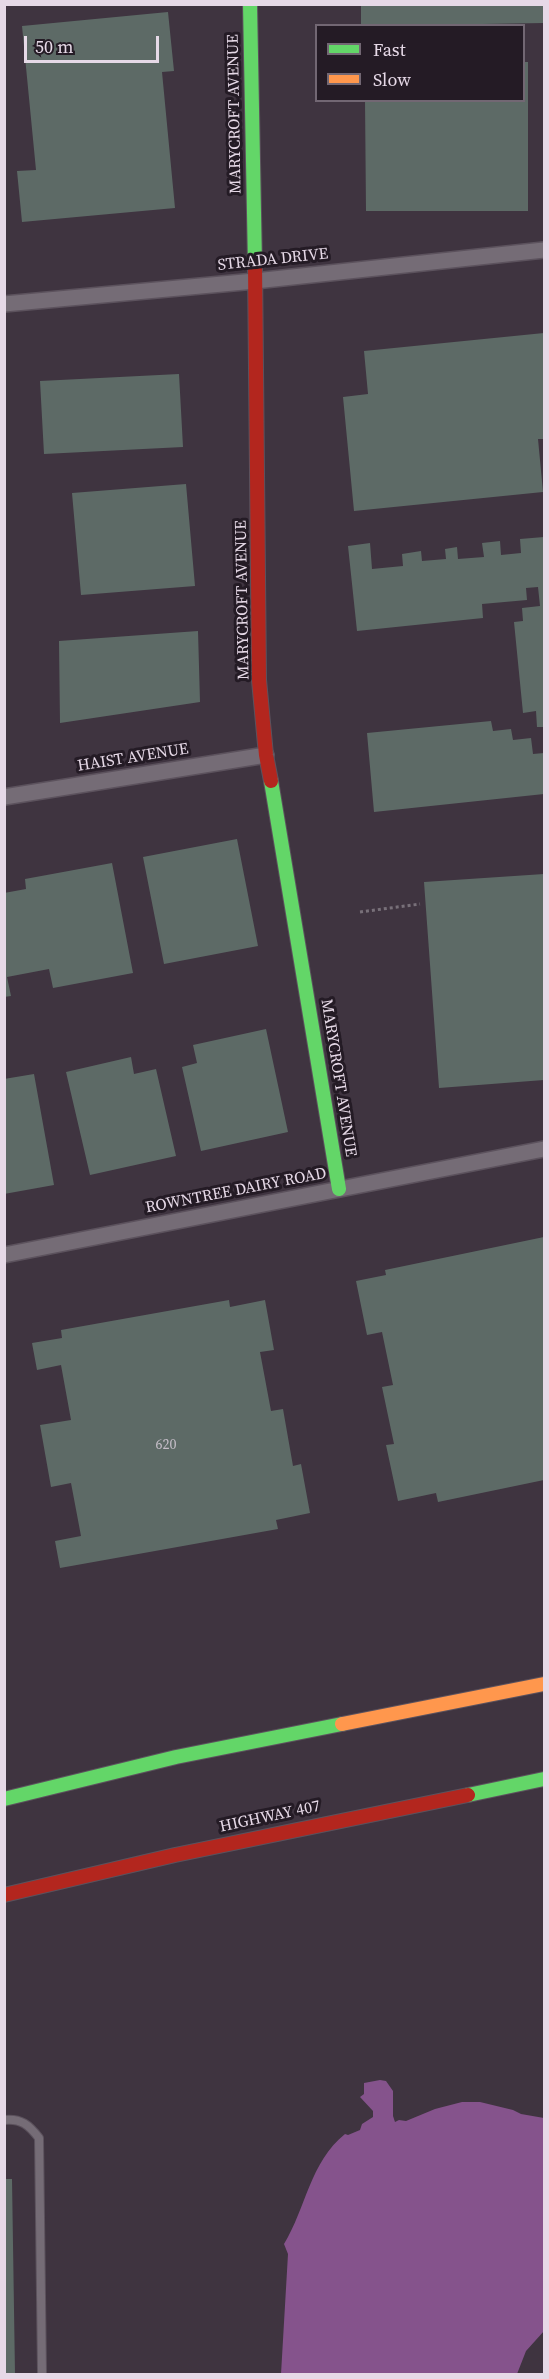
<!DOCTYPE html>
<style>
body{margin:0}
#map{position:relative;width:549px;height:2379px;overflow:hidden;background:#3f3440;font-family:"Source Serif 4",serif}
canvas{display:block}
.frame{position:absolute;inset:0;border:6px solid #e6d9e7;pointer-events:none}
.legend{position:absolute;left:315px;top:24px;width:210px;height:78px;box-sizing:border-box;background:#241b25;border:2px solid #726773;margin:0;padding:8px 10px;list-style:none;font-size:18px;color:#e6d9e7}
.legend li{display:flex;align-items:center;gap:12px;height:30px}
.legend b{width:30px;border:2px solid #726773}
.scale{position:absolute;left:24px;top:36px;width:135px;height:27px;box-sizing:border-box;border:3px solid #e6d9e7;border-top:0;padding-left:8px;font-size:18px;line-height:21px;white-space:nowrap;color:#e6d9e7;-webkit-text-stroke:4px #241b25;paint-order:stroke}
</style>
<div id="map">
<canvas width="549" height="2379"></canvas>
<div class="frame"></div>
<ul class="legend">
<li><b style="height:8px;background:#63d668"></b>Fast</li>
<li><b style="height:8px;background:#ff974d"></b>Slow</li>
</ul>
<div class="scale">50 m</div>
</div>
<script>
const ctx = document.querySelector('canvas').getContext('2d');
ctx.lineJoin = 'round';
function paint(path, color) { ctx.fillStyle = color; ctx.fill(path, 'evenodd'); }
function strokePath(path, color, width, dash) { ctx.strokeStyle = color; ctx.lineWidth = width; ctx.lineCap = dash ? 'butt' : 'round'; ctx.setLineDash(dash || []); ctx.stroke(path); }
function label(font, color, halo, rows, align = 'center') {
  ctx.font = font + ' "Source Serif 4",serif'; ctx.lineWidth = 6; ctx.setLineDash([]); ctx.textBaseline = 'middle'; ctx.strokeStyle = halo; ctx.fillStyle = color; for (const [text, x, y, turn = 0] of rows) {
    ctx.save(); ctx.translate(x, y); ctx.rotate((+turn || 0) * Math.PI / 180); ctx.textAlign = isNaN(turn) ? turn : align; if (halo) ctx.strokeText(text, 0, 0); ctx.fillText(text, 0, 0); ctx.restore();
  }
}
paint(new Path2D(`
 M380 2080 386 2081 393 2091V2116L395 2122 399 2120 406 2121 435 2109 462 2102H480L513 2110 521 2114 544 2118V2331L526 2351 517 2374H281L288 2254 284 2244C306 2208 310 2162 345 2134L348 2135 360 2130 362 2124 373 2117V2111L360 2097 364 2094V2083Z`), '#85538c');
paint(new Path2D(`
 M361 4H544V23L361 26Z
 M168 12 174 71 162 72 175 208 22 222 17 171 36 170 22 26Z
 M524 62H528V211H366L365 100H524Z
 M544 333V439H538L543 492 354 511 343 397 368 394 364 351Z
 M179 374 183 447 44 454 40 381Z
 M186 484 195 586 81 595 72 493Z
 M544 537V727H537L536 711 523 713 514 622 523 621 522 608 540 606 538 587 526 588 527 600 482 604 483 618 357 631 348 546 370 543 372 569 403 566 402 554 421 551 422 561 446 559 445 549 457 547 458 559 484 557 482 543 500 541 501 555 521 553 520 539Z
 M198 631 200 702 60 723 59 641Z
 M491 721 493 731 511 729 513 740 531 738 533 754 544 753V794L374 812 367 733Z
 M237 839 258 946 164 964 143 857Z
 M112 863 133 973 53 988 49 969 7 977 11 996 4 997V893L26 889 25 879Z
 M544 874V1080L439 1088 424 882Z
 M266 1029 288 1132 201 1151 182 1067 197 1063 193 1045Z
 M131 1057 134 1074 156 1069 176 1156 90 1175 66 1072Z
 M34 1074 54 1185 4 1194V1079Z
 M544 1237V1480L438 1502 436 1493 398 1501 386 1445 394 1444 382 1387 393 1385 382 1332 367 1335 356 1281 386 1275 385 1270Z
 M229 1300 230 1307 265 1300 274 1350 260 1352 271 1411 283 1409 293 1466 301 1464 310 1513 276 1520 278 1529 60 1568 55 1541 81 1536 71 1483 51 1487 40 1425 71 1420 61 1365 37 1370 32 1343 62 1338 61 1330Z
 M4 2179H12L15 2374H4Z`), '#5d6a66');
const lane = new Path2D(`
 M4 2120C21 2118 29 2125 39 2138L42 2374`);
const street = new Path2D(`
 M4 304 255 281 544 250
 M4 797 266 755
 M4 1255 544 1149`);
const fast = new Path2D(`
 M250 4 255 265
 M271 781 339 1189
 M468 1795 544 1779
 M4 1799 176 1757 342 1724`);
const slow = new Path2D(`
 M342 1724 544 1684`);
const jam = new Path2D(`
 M255 265 259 680 266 755 271 781
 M4 1895 175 1855 468 1795`);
strokePath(lane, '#5c525d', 10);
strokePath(street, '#5c525d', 18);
strokePath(fast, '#5c525d', 16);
strokePath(slow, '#5c525d', 16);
strokePath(jam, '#5c525d', 16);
strokePath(new Path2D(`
 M360 912 420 904`), '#787079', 3, [3, 3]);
strokePath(lane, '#756c76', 8);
strokePath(street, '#756c76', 15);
strokePath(fast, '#63d668', 14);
strokePath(slow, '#ff974d', 14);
strokePath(jam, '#b3261e', 14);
label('14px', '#c4bdc7', null, [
 ["620",166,1445]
]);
label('16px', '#e6d9e7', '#241b25', [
 ["MARYCROFT AVENUE",235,114,-91],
 ["STRADA DRIVE",273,260,-6],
 ["MARYCROFT AVENUE",243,600,-91],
 ["HAIST AVENUE",133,758,-9],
 ["MARYCROFT AVENUE",338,1078,81],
 ["ROWNTREE DAIRY ROAD",236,1191,-11],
 ["HIGHWAY 407",270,1817,-12]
]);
</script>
